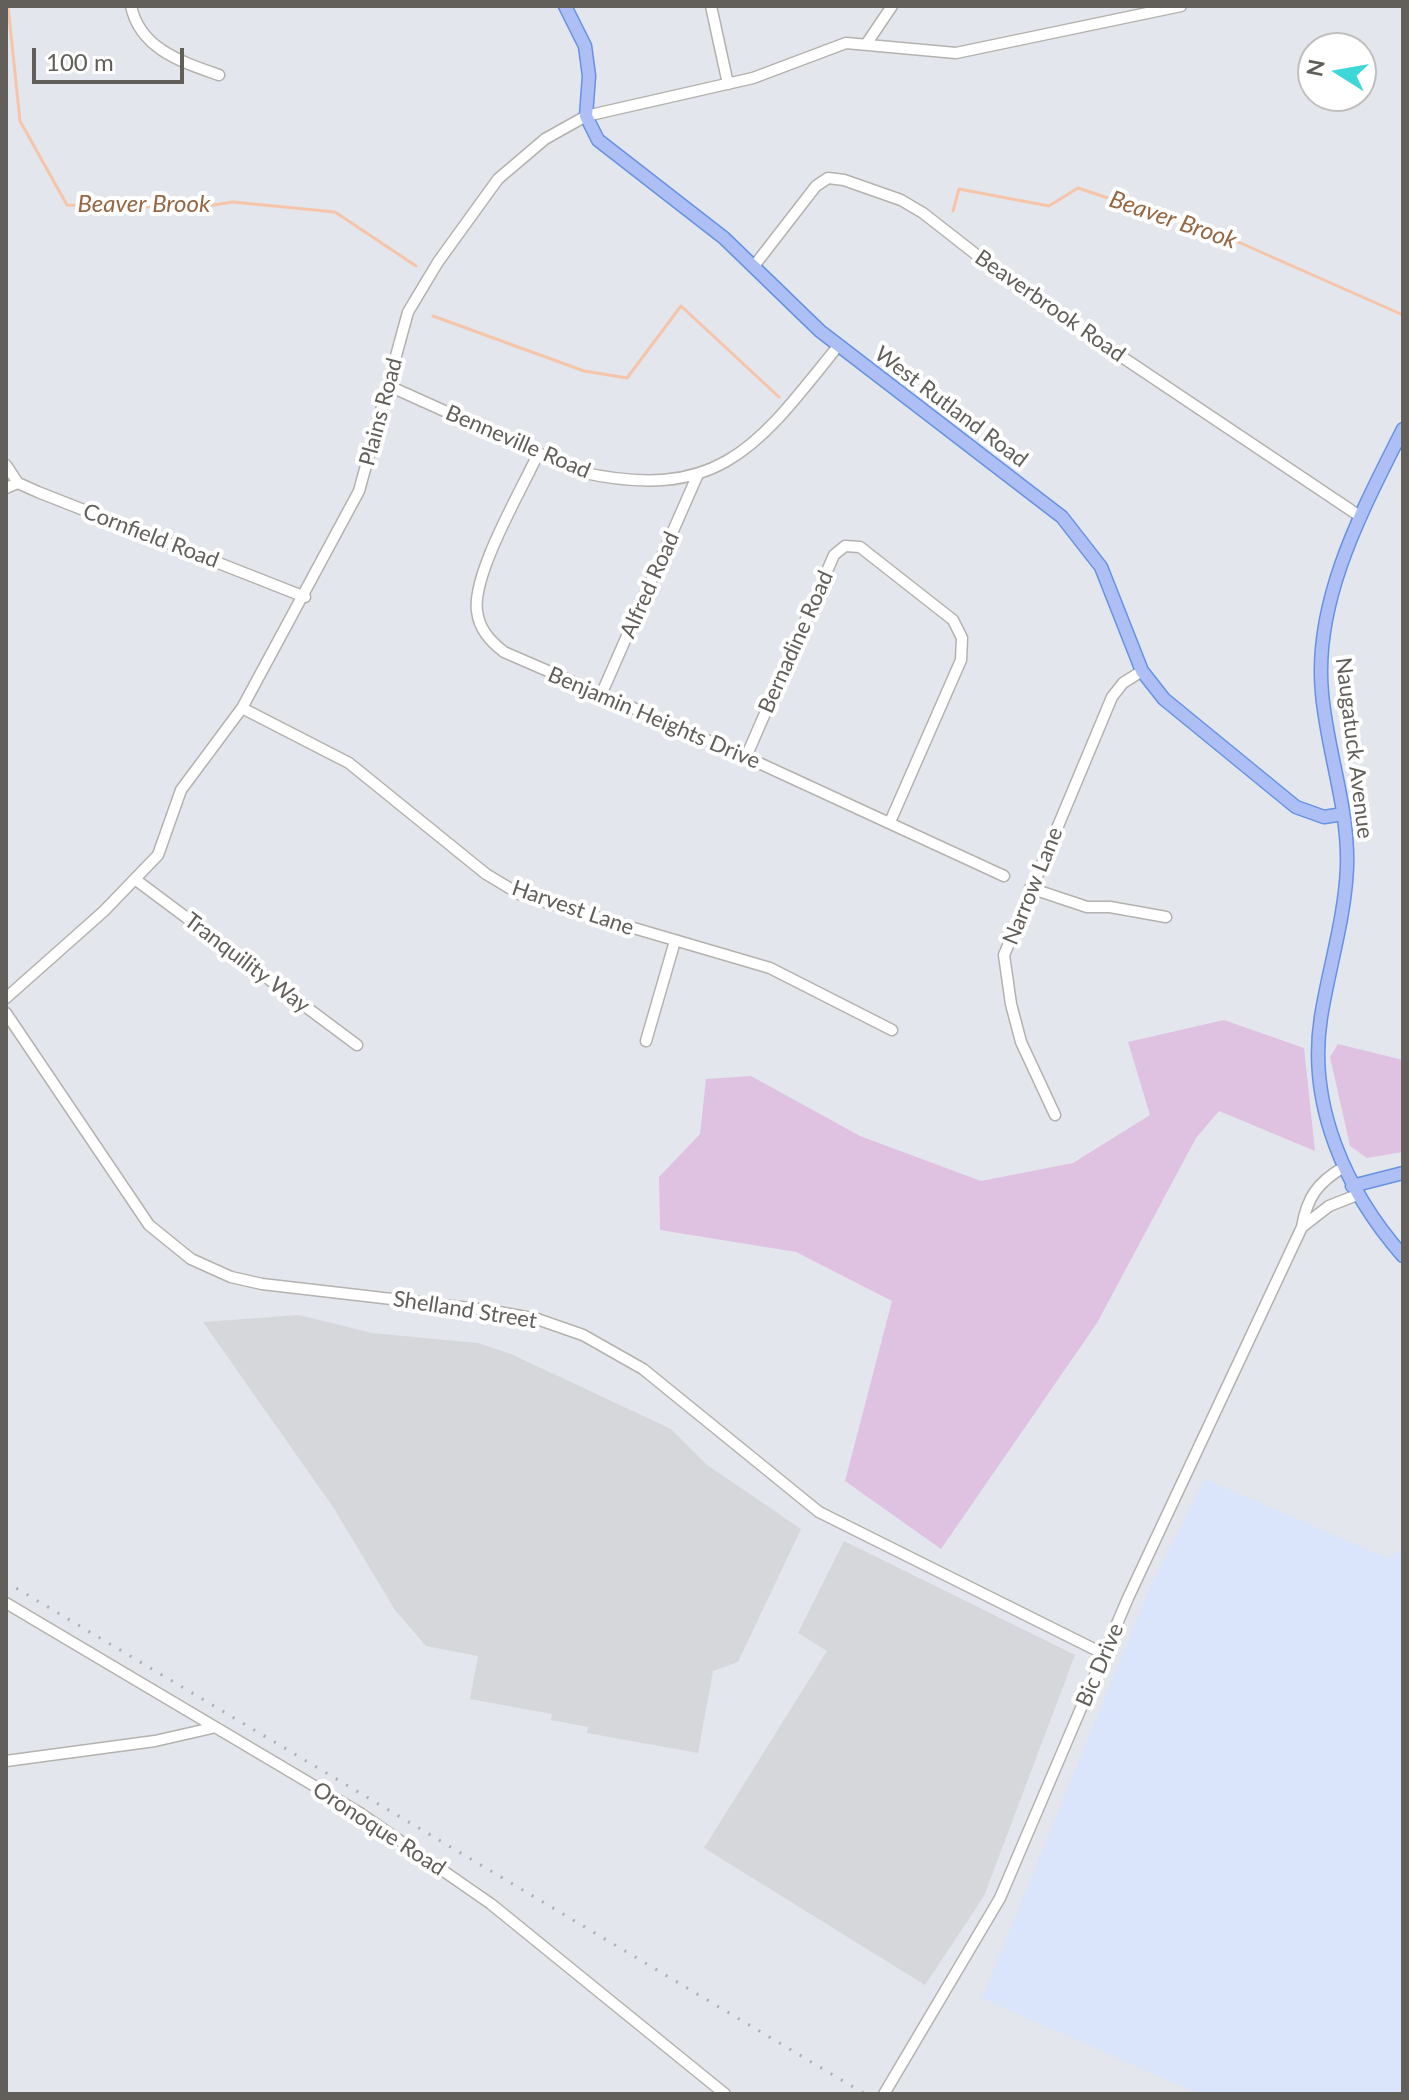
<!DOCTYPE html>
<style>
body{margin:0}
#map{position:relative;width:1409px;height:2100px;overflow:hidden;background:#e3e6ec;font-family:Lato,sans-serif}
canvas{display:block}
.frame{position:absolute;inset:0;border:8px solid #625f5b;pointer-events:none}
.north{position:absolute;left:1297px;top:32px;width:80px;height:80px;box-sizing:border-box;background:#fff;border:2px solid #c0bfbd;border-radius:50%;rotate:281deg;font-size:22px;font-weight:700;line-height:32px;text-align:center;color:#625f5b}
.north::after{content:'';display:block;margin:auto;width:28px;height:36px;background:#3ed7d7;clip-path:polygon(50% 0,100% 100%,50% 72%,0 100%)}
.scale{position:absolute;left:32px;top:48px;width:152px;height:36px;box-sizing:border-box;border:4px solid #625f5b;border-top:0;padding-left:10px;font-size:24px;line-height:28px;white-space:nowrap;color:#625f5b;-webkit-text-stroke:6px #fff;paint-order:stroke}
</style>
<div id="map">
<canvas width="1409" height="2100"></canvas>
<div class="frame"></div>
<div class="north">N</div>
<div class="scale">100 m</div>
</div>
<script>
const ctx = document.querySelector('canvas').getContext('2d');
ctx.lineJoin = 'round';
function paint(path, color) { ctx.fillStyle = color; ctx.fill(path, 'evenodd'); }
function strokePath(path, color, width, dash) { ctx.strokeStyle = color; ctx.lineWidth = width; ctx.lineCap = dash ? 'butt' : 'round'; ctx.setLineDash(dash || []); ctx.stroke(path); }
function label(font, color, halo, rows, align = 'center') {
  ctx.font = font + ' Lato,sans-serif'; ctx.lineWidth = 8; ctx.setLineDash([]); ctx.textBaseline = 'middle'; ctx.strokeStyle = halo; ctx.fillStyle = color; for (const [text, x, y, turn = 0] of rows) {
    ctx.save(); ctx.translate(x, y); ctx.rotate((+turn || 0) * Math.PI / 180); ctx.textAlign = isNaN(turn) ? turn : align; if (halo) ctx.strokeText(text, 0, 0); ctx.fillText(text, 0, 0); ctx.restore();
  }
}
paint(new Path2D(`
 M1205 1479 1387 1558 1403 1549V2094H1199L982 1998 1152 1583Z`), '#dae4fa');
paint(new Path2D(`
 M299 1315 372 1333 478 1343 511 1354 671 1429 707 1465 801 1529 738 1662 713 1671 698 1753 587 1733 588 1727 551 1720 552 1714 470 1699 478 1656 426 1646 395 1610 333 1507 203 1322Z
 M844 1541 1075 1655 984 1896 925 1985 704 1848 827 1651 798 1633Z`), '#d5d7db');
paint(new Path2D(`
 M1224 1020 1304 1048 1315 1151 1219 1111 1196 1138 1097 1323 941 1549 845 1481 892 1301 796 1252 660 1230 659 1177 700 1134 706 1079 751 1076 860 1136 981 1181 1073 1163 1150 1115 1128 1042Z
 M1338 1044 1403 1060V1152L1367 1158 1350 1146 1330 1057Z`), '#dfc2e2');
strokePath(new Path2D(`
 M8 6 20 121 67 205 194 208 233 202 335 212 416 266
 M953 211 959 189 1049 206 1078 188 1236 241 1403 315
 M433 316 584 371 627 378 681 306 779 397`), '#f6c5a9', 3);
const minor = new Path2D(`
 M131 6C140 49 182 62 219 75
 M711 6 728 84
 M867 43 892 6
 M754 266 816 186 828 178 844 180 901 200 923 213 1019 288 1361 517
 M389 386 580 472C720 503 758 446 838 346
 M538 454C521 491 472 574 477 611 479 629 490 641 504 652L746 757 1004 876
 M6 465 18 483 38 492 305 597
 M6 488 18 483
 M601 695 698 474
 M242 708 349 763 486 874 521 895 770 968 892 1030
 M746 757 834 555 845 546 860 547 953 620 962 638 961 660 890 822
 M136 880 357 1045
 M1030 888 1087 907H1110L1166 917
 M6 998 104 911 158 855 181 790 242 708 359 491 408 312 438 262 498 179 545 139 586 116 753 78 846 43 956 53 1181 6
 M6 1013 149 1225 191 1259 231 1277 262 1284 487 1310 537 1319 583 1335 643 1369 819 1512 1104 1654
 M646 1041 675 941
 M1055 1115 1021 1042 1011 1004 1004 955 1112 697 1123 683 1142 671
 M1302 1227 1329 1206 1357 1195
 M6 1603 360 1813 491 1904 725 2094
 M6 1761 155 1741 212 1728
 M884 2094 1000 1898 1128 1598 1302 1227C1307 1197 1318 1182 1344 1167`);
const major = new Path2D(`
 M565 6 585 46 589 76 586 116 598 140 724 238 820 331 1062 517 1101 567 1142 671 1164 699 1296 807 1324 817 1343 814
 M1403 429C1363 509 1313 600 1322 693 1327 751 1349 808 1347 867 1345 918 1329 967 1321 1017 1307 1105 1346 1191 1403 1256
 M1352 1186 1403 1173`);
strokePath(minor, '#b4b2ae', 13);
strokePath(major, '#6692e2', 15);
strokePath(minor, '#fff', 10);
strokePath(major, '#aebff6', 12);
strokePath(new Path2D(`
 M6 1582 865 2094`), '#aeaead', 3, [2, 10]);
label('22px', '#625f5b', '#fff', [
 ["Beaverbrook Road",1050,306,35],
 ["West Rutland Road",951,407,37],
 ["Plains Road",381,412,-75],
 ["Benneville Road",518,442,23],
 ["Cornfield Road",151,536,21],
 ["Alfred Road",650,585,-66],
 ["Bernadine Road",796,642,-66],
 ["Benjamin Heights Drive",654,718,23],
 ["Naugatuck Avenue",1354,748,83],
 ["Narrow Lane",1033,886,-68],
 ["Harvest Lane",573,908,19],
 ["Tranquility Way",247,963,37],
 ["Shelland Street",465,1310,9],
 ["Bic Drive",1100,1665,-67],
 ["Oronoque Road",379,1829,33]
]);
label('italic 24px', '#956743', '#fff', [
 ["Beaver Brook",144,204],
 ["Beaver Brook",1173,220,19]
]);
</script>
